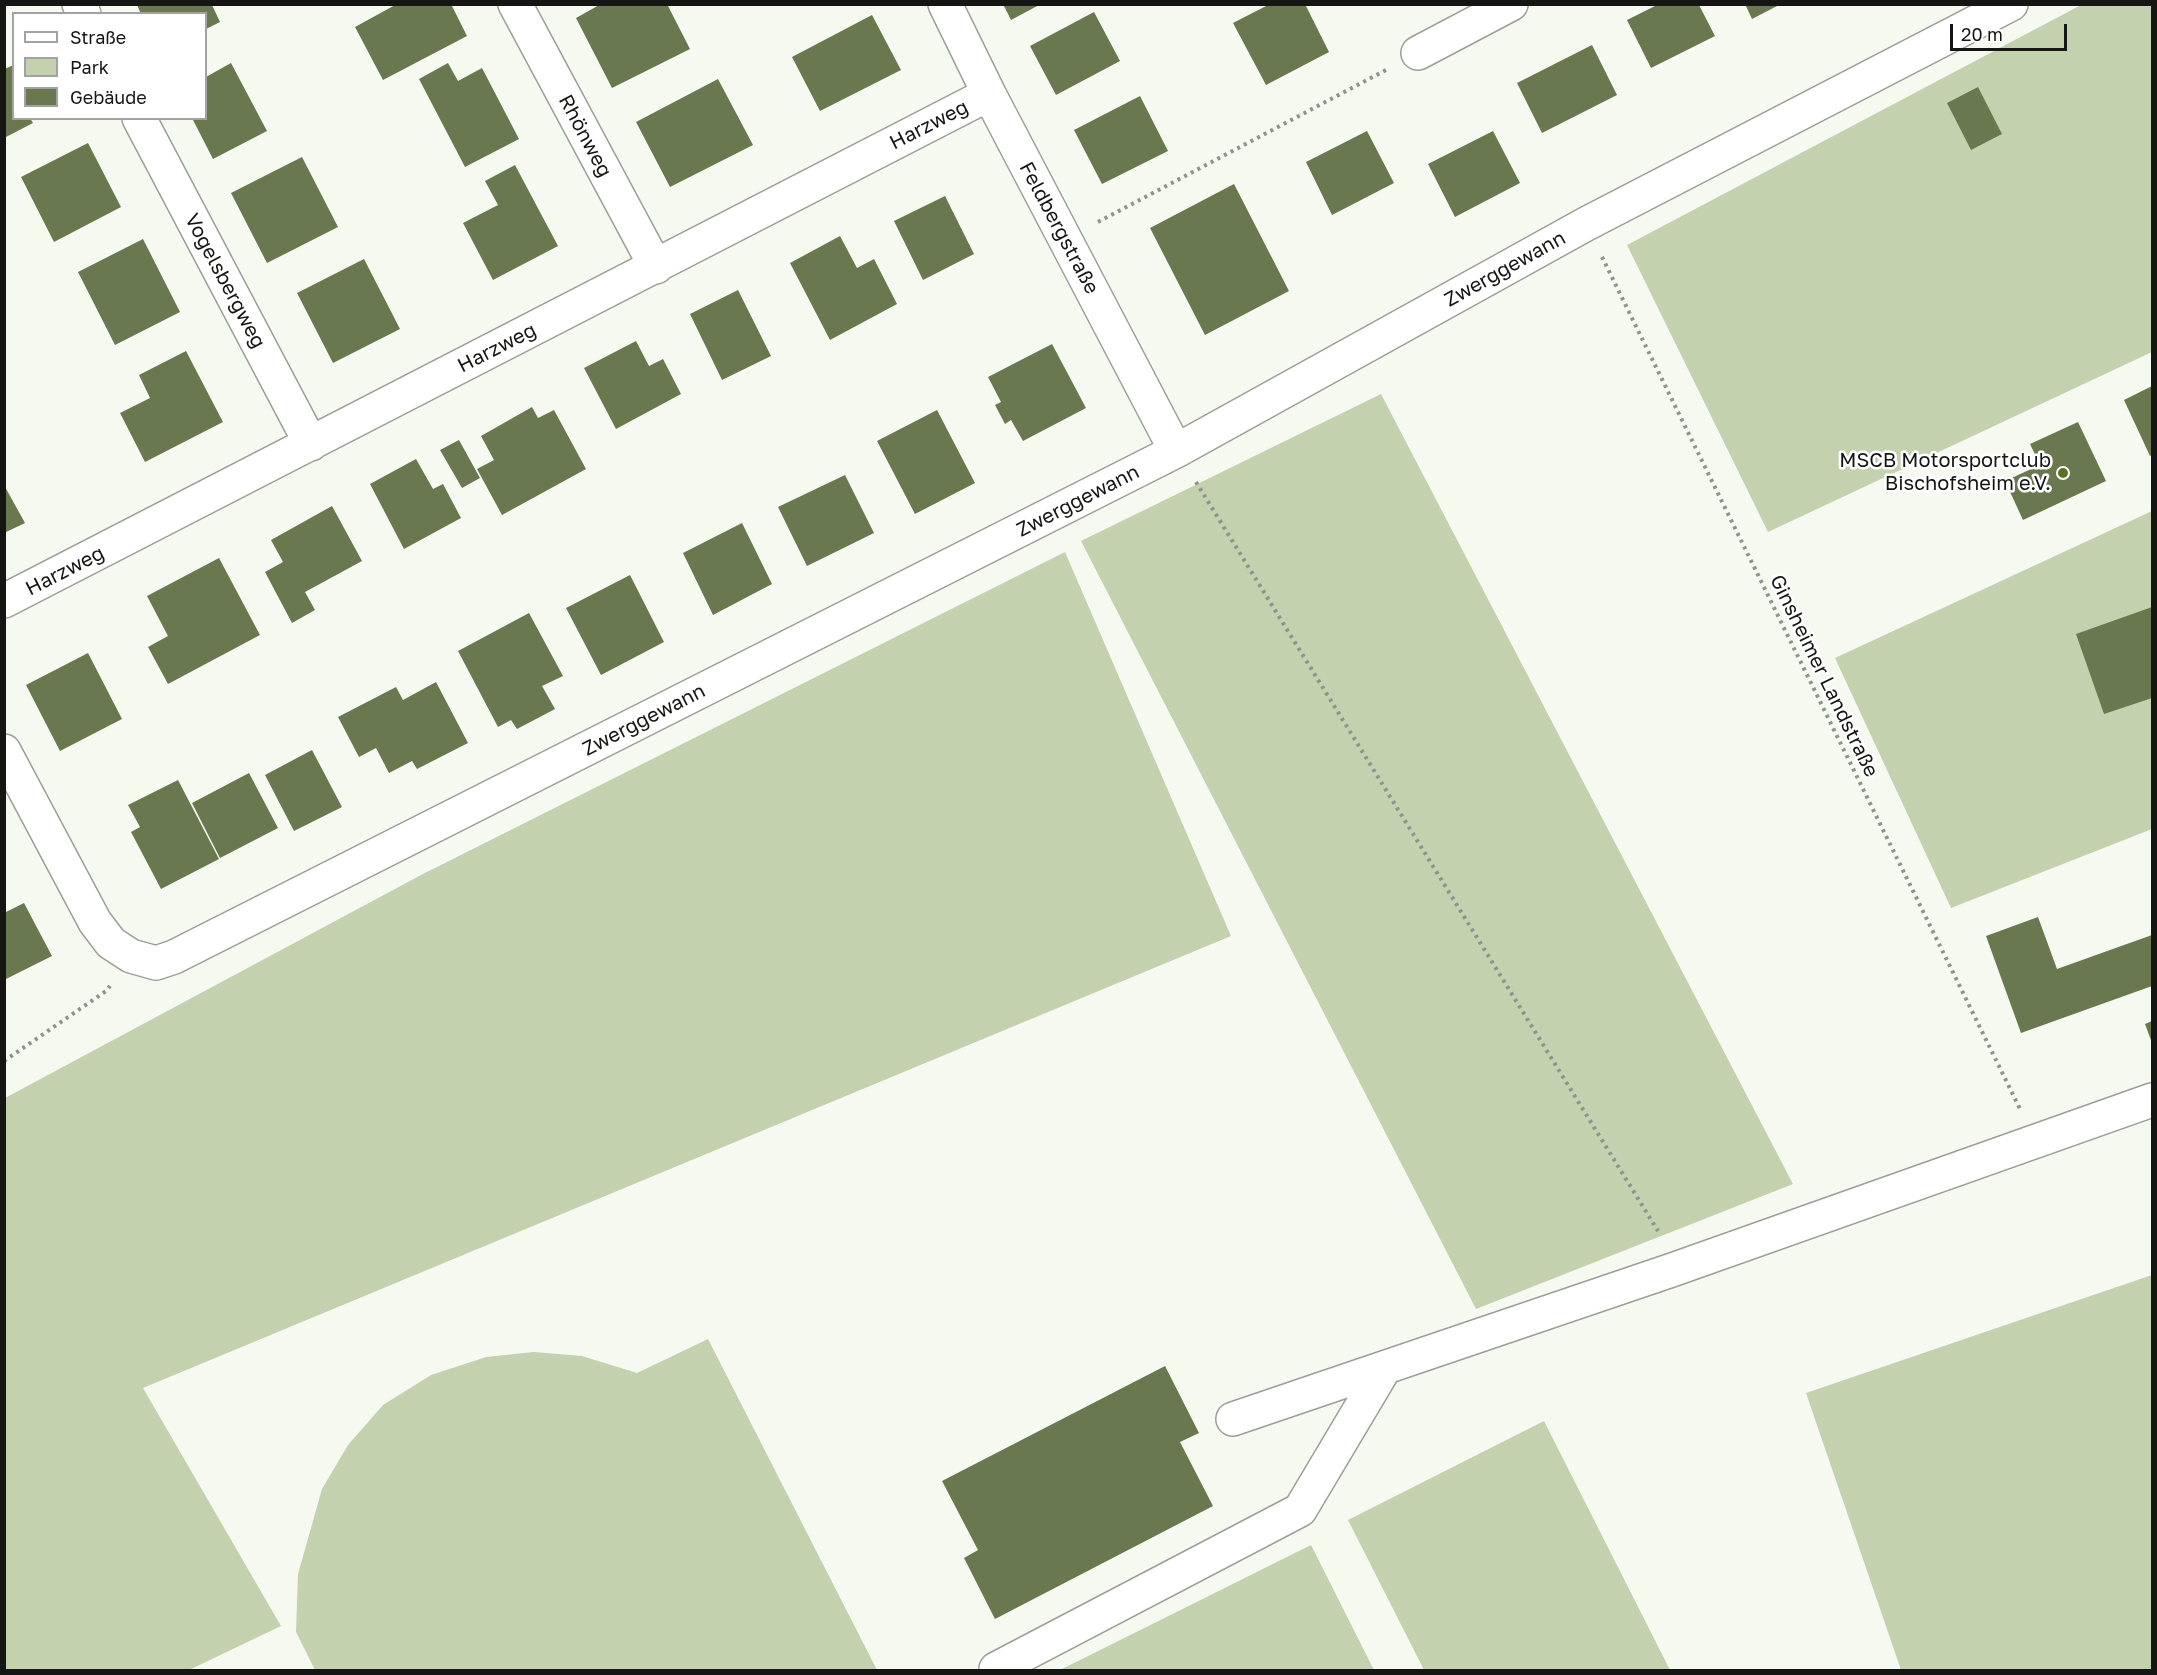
<!DOCTYPE html>
<meta charset="utf-8">
<style>
body{margin:0}
#map{position:relative;width:2157px;height:1675px;overflow:hidden;background:#f5f9f0;font-family:"Golos Text",sans-serif}
canvas{display:block}
.frame{position:absolute;inset:0;border:6px solid #151613;pointer-events:none}
.legend{position:absolute;left:12px;top:12px;width:195px;height:108px;box-sizing:border-box;background:#fff;border:2px solid #a1a2a1;margin:0;padding:8px 10px;list-style:none;font-size:18px;color:#151613}
.legend li{display:flex;align-items:center;gap:12px;height:30px}
.legend b{width:30px;border:2px solid #a1a2a1}
.scale{position:absolute;left:1950px;top:24px;width:117px;height:27px;box-sizing:border-box;border:3px solid #151613;border-top:0;padding-left:8px;font-size:18px;line-height:21px;white-space:nowrap;color:#151613;-webkit-text-stroke:4px #fff;paint-order:stroke}
</style>
<div id="map">
<canvas width="2157" height="1675"></canvas>
<div class="frame"></div>
<ul class="legend">
<li><b style="height:8px;background:#fff"></b>Straße</li>
<li><b style="height:16px;background:#c4d1af"></b>Park</li>
<li><b style="height:16px;background:#69784e"></b>Gebäude</li>
</ul>
<div class="scale">20 m</div>
</div>
<script>
const ctx = document.querySelector('canvas').getContext('2d');
ctx.lineJoin = 'round';
function paint(path, color) { ctx.fillStyle = color; ctx.fill(path, 'evenodd'); }
function strokePath(path, color, width, dash) { ctx.strokeStyle = color; ctx.lineWidth = width; ctx.lineCap = dash ? 'butt' : 'round'; ctx.setLineDash(dash || []); ctx.stroke(path); }
function label(font, color, halo, rows, align = 'center') {
  ctx.font = font + ' "Golos Text",sans-serif'; ctx.lineWidth = 5; ctx.setLineDash([]); ctx.textBaseline = 'middle'; ctx.strokeStyle = halo; ctx.fillStyle = color; for (const [text, x, y, turn = 0] of rows) {
    ctx.save(); ctx.translate(x, y); ctx.rotate((+turn || 0) * Math.PI / 180); ctx.textAlign = isNaN(turn) ? turn : align; if (halo) ctx.strokeText(text, 0, 0); ctx.fillText(text, 0, 0); ctx.restore();
  }
}
paint(new Path2D(`
 M2081 5H2152V352L1768 532 1627 245Z
 M1381 394 1793 1184 1476 1309 1081 541Z
 M2152 511V829L1951 908 1835 658Z
 M1065 552 1231 936 143 1388 281 1626 189 1670H5V1098L421 875Z
 M2152 1275V1670H1901L1806 1393Z
 M708 1339 877 1670H315L296 1632 298 1574 322 1489 348 1445 383 1405 431 1375 486 1357 534 1352 582 1356 637 1373Z
 M1544 1421 1670 1670H1424L1348 1520Z
 M1311 1545 1374 1670H1060Z`), '#c4d1af');
paint(new Path2D(`
 M397 4H451L467 36 383 80 355 27Z
 M601 4H667L690 49 612 88 576 18Z
 M1003 4H1041L1011 20Z
 M1270 4H1305L1329 52 1266 85 1233 23Z
 M1745 4H1781L1752 19Z
 M137 5H212L220 22 206 29V14H141Z
 M1657 5H1699L1715 36 1651 68 1627 20Z
 M1094 12 1120 61 1056 95 1030 46Z
 M872 15 901 70 820 111 792 57Z
 M1592 45 1617 95 1542 133 1517 83Z
 M231 63 267 131 213 159 192 118H206V77Z
 M448 63 458 81 482 68 519 139 465 167 419 79Z
 M14 65V118H30L33 123 4 138V69Z
 M718 79 753 145 670 187 636 122Z
 M1978 87 2002 134 1971 150 1947 103Z
 M1140 96 1168 151 1102 184 1074 130Z
 M1367 131 1394 183 1332 215 1306 162Z
 M1493 131 1520 183 1455 217 1428 164Z
 M88 143 121 207 54 242 21 177Z
 M302 157 338 227 267 263 231 193Z
 M515 165 558 246 493 280 463 223 498 205 485 181Z
 M1234 184 1289 291 1205 335 1150 228Z
 M945 196 974 254 923 280 894 221Z
 M840 236 857 268 874 259 897 304 830 340 790 263Z
 M143 239 180 312 115 345 78 272Z
 M364 259 400 329 333 363 297 293Z
 M738 290 771 356 722 380 690 314Z
 M636 341 649 366 663 359 681 394 616 429 584 368Z
 M1052 344 1086 408 1023 441 1011 420 1005 424 995 405 1001 402 988 377Z
 M186 351 223 422 145 462 120 413 150 398 139 375Z
 M2152 386V455L2150 456 2124 400Z
 M532 407 538 418 554 410 586 469 502 515 477 469 494 460 481 436Z
 M937 410 975 483 915 514 877 441Z
 M2078 422 2106 481 2023 520 2005 481 2040 465 2030 444Z
 M459 440 480 478 462 488 440 450Z
 M416 459 433 489 443 484 461 518 404 549 370 484Z
 M845 475 874 533 807 566 778 507Z
 M4 485 25 523 4 533Z
 M332 506 362 561 305 592 315 610 292 623 265 572 283 562 271 540Z
 M742 523 772 584 713 615 683 553Z
 M219 558 260 635 168 684 148 647 168 636 147 596Z
 M630 575 664 642 601 675 566 608Z
 M2152 607V698L2104 714 2076 634Z
 M529 613 563 676 542 686 555 709 517 729 511 720 498 727 458 651Z
 M88 653 122 719 60 751 26 685Z
 M436 682 468 743 417 769 412 761 389 773 376 748 359 757 338 717 396 687 403 700Z
 M312 750 342 807 294 831 265 775Z
 M249 773 278 828 220 858 192 803Z
 M178 780 219 859 161 889 131 832 140 827 128 805Z
 M24 903 52 956 4 980V913Z
 M2038 917 2057 969 2152 935V986L2021 1033 1986 936Z
 M2152 1021V1043L2145 1024Z
 M1165 1366 1199 1433 1180 1442 1213 1506 995 1619 964 1558 978 1550 942 1481Z`), '#69784e');
const minor = new Path2D(`
 M79 4 84 14
 M515 4 656 267
 M945 4 989 94 1176 451
 M1418 53 1511 4
 M139 118 311 444
 M4 601 989 94
 M4 751 95 922 111 943 131 956 156 963 174 957 1176 451 1586 224 2011 4
 M1233 1419 1672 1270 2152 1100
 M996 1669 1300 1510 1384 1369`);
strokePath(minor, '#9c9f97', 36);
strokePath(new Path2D(`
 M1098 222 1386 70
 M1602 257 2020 1109
 M1196 482 1658 1231
 M4 1061 106 991 110 986`), '#90928c', 4, [3, 4.5]);
strokePath(minor, '#fff', 33);
for (const [x, y, r, color] of [
 [2063,473,6,"#5b7224"]
]) { const dot = new Path2D(); dot.arc(x, y, r, 0, 2 * Math.PI); ctx.fillStyle = color; ctx.fill(dot); strokePath(dot, '#fff', 2); }
label('20px', '#151613', '#fff', [
 ["Harzweg",929,125,-27],
 ["Rhönweg",585,136,62],
 ["Feldbergstraße",1059,228,62],
 ["Zwerggewann",1505,269,-29],
 ["Vogelsbergweg",225,281,62],
 ["Harzweg",497,348,-27],
 ["Zwerggewann",1078,501,-27],
 ["Harzweg",65,571,-27],
 ["Ginsheimer Landstraße",1824,676,64],
 ["Zwerggewann",644,720,-27]
]);
label('20px', '#151613', '#fff', [
 ["MSCB Motorsportclub",2051,461],
 ["Bischofsheim e.V.",2051,484]
], 'right');
</script>
